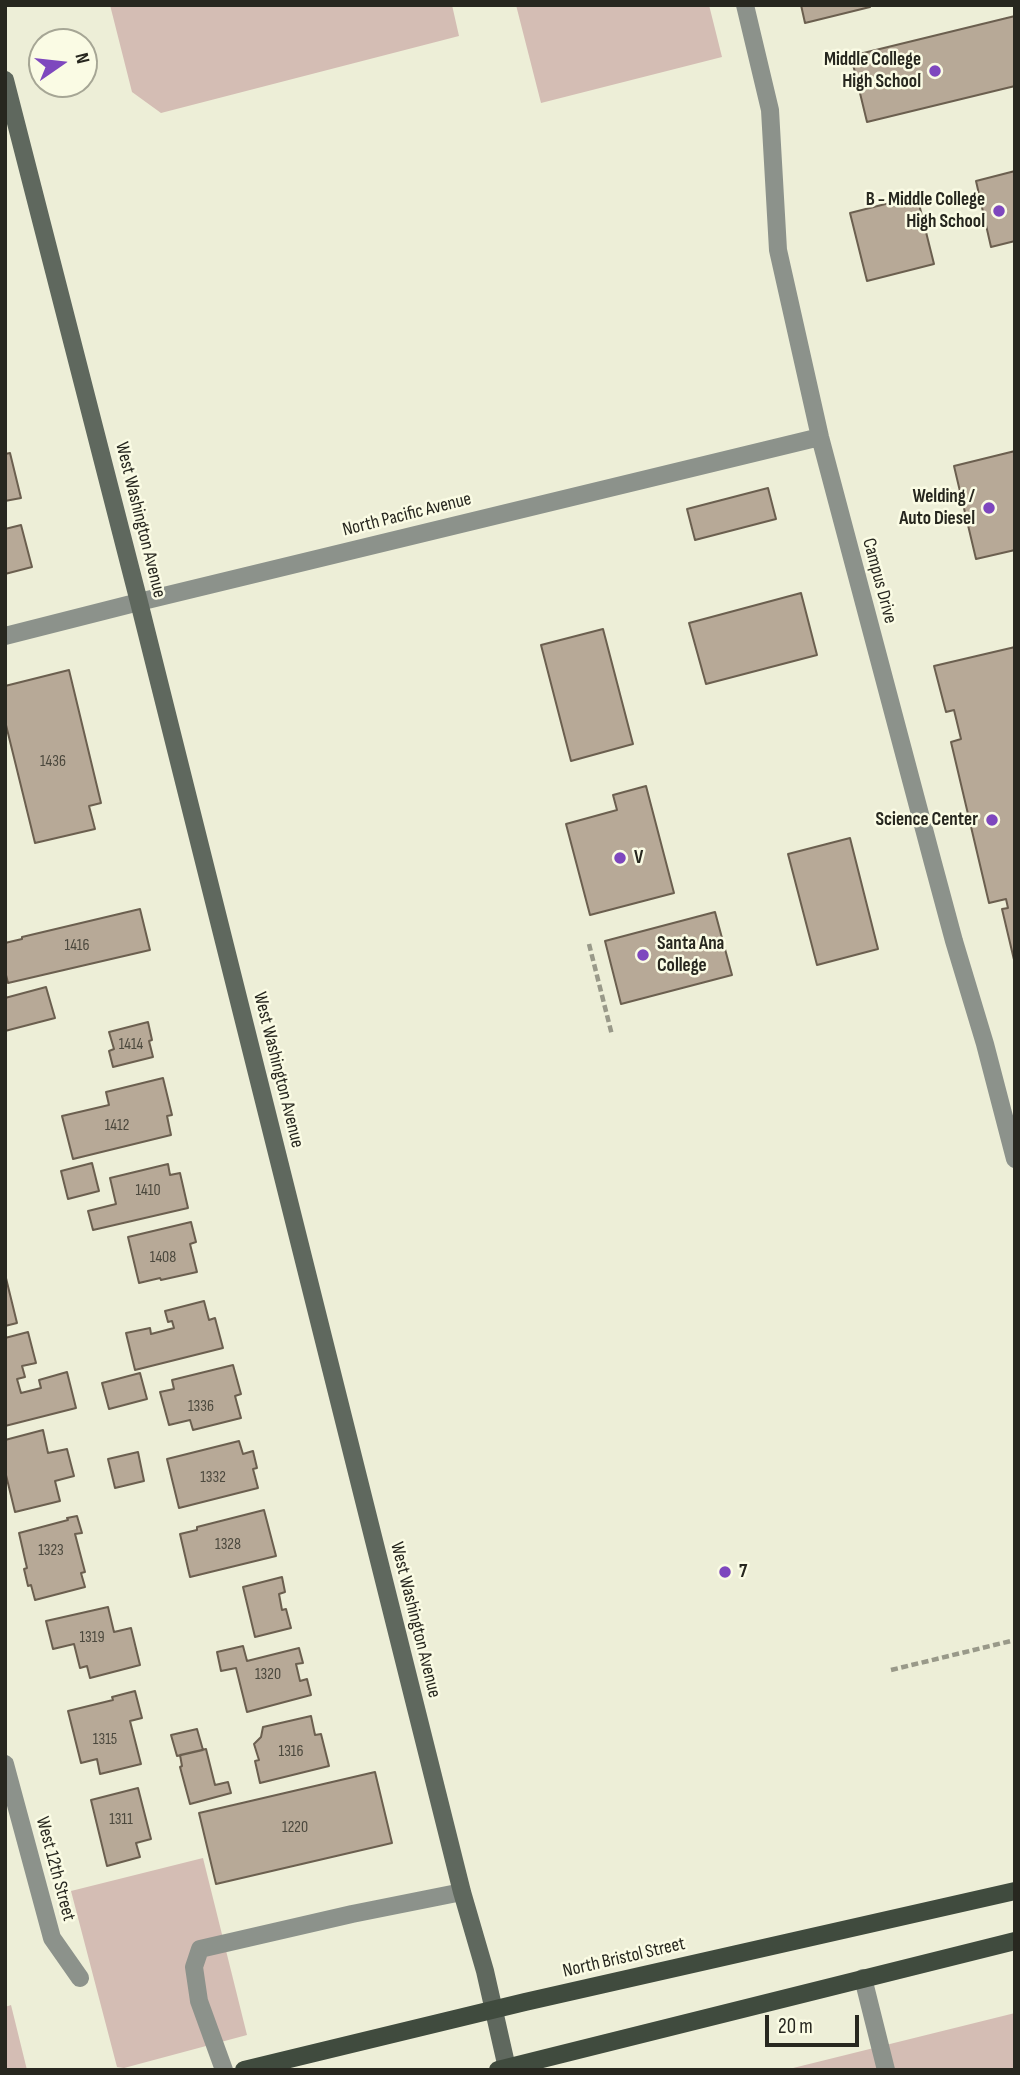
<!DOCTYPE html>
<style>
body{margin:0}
#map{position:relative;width:1020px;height:2075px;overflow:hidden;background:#edeed7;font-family:"Sofia Sans Condensed",sans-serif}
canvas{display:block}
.frame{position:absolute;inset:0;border:7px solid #27271f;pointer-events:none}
.north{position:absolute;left:28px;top:28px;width:70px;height:70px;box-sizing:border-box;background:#fafbe4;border:2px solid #a6a695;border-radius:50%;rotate:76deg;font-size:19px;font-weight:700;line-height:28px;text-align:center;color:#27271f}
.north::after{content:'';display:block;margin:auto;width:24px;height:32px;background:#7e47be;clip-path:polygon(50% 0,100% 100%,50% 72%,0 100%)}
.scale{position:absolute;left:765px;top:2015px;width:94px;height:32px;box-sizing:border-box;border:4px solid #27271f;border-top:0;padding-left:9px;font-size:21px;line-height:24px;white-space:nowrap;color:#27271f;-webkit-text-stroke:5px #fafbe4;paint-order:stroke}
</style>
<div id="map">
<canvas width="1020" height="2075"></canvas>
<div class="frame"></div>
<div class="north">N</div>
<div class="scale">20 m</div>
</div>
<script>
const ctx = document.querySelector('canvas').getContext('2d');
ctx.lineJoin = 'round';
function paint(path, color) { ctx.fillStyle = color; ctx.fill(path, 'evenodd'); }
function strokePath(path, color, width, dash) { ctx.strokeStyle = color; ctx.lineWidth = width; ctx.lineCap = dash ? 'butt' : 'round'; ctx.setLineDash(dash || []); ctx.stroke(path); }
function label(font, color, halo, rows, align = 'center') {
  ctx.font = font + ' "Sofia Sans Condensed",sans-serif'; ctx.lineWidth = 5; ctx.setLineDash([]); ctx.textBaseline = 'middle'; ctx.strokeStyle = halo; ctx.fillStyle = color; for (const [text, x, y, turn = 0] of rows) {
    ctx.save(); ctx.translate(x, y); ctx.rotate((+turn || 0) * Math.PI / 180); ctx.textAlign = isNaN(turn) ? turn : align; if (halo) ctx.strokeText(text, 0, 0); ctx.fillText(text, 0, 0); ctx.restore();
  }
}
paint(new Path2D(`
 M110 5H452L459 36 161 113 132 92Z
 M516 5H709L722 57 541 103Z
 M203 1858 247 2035 124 2068 117 2067 71 1891Z
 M11 2005 27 2070H5V2007Z
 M1015 2013V2070H785Z`), '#d4bdb4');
const building = new Path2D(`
 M801 5H870V7L805 23Z
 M1015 16V86L867 122 851 56Z
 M1015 171V241L991 247 976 181Z
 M917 196 934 264 867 281 850 213Z
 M1015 451V550L976 559 954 466Z
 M10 453 21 498 5 501V454Z
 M768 488 776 519 695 540 687 509Z
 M21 525 32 567 5 574V529Z
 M801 593 817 655 706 684 689 623Z
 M603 629 633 744 571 761 541 645Z
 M1015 647V964L1002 909 1008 908 1006 899 989 903 951 742 961 739 954 710 946 712 934 666Z
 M69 670 101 803 89 806 95 829 35 843 5 721V686Z
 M646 786 674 893 590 915 566 824 617 810 613 795Z
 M850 838 878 949 817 965 788 854Z
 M140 909 150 950 8 983 5 971V943L22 939V937Z
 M715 912 732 975 621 1004 605 941Z
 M46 987 55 1018 5 1031V998Z
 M148 1022 152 1040 149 1041 153 1057 113 1067 109 1051 114 1049 109 1032Z
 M163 1078 172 1115 167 1116 171 1135 73 1159 62 1116 109 1105 106 1092Z
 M92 1163 99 1191 68 1199 61 1171Z
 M168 1164 170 1175 180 1173 188 1208 93 1230 88 1211 116 1204 110 1178Z
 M191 1222 196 1242 190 1244 197 1272 161 1280 160 1278 139 1283 128 1237Z
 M5 1274 17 1323 5 1326Z
 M204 1301 209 1320 215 1318 223 1348 135 1370 126 1333 150 1328 151 1334 174 1328 172 1321 168 1322 165 1311Z
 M28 1332 36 1363 22 1366 25 1377 17 1379 21 1393 41 1388 39 1380 67 1372 76 1408 5 1426V1338Z
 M233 1365 241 1394 235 1396 241 1418 193 1430 190 1420 169 1425 160 1392 174 1389 172 1380Z
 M140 1373 147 1399 109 1409 102 1383Z
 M43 1430 48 1453 67 1449 74 1476 55 1481 60 1501 15 1512 5 1471V1440Z
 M239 1441 243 1454 253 1451 257 1468 253 1469 258 1488 179 1508 167 1459Z
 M138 1452 144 1481 115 1488 108 1459Z
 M264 1510 276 1556 190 1577 180 1534 197 1530V1527Z
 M77 1516 82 1533 75 1534 85 1572 81 1573 85 1587 35 1600 31 1585 28 1586 24 1569 27 1568 19 1533 68 1520 67 1518Z
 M282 1577 285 1592 279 1594 282 1610 286 1609 291 1628 255 1637 243 1587Z
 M108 1607 114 1632 131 1628 140 1665 90 1678 87 1666 80 1668 74 1644 53 1649 46 1621Z
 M243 1646 247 1661 299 1648 303 1663 296 1664 300 1681 307 1679 311 1695 247 1712 236 1668 221 1671 217 1652Z
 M135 1691 142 1718 130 1721 141 1764 100 1774 97 1759 81 1763 68 1711 113 1700 112 1697Z
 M311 1716 315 1735 321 1734 329 1766 260 1783 255 1761 259 1760 254 1744 261 1737 263 1727Z
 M197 1729 203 1750 177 1756 171 1735Z
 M206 1749 215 1785 228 1782 231 1793 190 1804 180 1767 182 1766 180 1755Z
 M375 1772 392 1843 216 1884 199 1813Z
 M138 1788 151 1839 136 1843 140 1857 107 1866 91 1800Z`);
paint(building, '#b7a997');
strokePath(building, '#6b5f4f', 2);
strokePath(new Path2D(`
 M589 944 612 1035
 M891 1670 1015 1640`), '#999989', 4.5, [7, 3.5]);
strokePath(new Path2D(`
 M745 5 770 110 778 250 820 437 933 863 954 941 985 1044 1015 1159
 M139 602 820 437
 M863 1978 886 2070
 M224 2070 199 2001 194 1967 200 1949 352 1914 462 1892`), '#8c928b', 18);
strokePath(new Path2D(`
 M5 636 139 602
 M5 1764 52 1938 80 1978`), '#8c928b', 18);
strokePath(new Path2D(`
 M5 80 139 602 462 1892 485 1971 507 2068`), '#5f685e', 18);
strokePath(new Path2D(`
 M244 2070 525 2002 1015 1891
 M498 2070 1015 1941`), '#404b3e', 18);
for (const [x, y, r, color] of [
 [935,71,7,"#7e47be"],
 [999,211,7,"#7e47be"],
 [989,508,7,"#7e47be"],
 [992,820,7,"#7e47be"],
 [620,858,7,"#7e47be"],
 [643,955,7,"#7e47be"],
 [725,1572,7,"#7e47be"]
]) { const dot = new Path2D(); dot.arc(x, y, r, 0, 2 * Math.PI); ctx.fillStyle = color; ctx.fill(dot); strokePath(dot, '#fafbe4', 2.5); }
label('16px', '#4b483d', null, [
 ["1436",53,762],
 ["1416",77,946],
 ["1414",131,1045],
 ["1412",117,1126],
 ["1410",148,1191],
 ["1408",163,1258],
 ["1336",201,1407],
 ["1332",213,1478],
 ["1328",228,1545],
 ["1323",51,1551],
 ["1319",92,1638],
 ["1320",268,1675],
 ["1315",105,1740],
 ["1316",291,1752],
 ["1311",121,1820],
 ["1220",295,1828]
]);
label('bold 19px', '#27271f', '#fafbe4', [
 ["Middle College",921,60],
 ["High School",921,82],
 ["B - Middle College",985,200],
 ["High School",985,222],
 ["Welding /",975,497],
 ["Auto Diesel",975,519],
 ["Science Center",978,820],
 ["V",634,858,"left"],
 ["Santa Ana",657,944,"left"],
 ["College",657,966,"left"],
 ["7",739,1572,"left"]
], 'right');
label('19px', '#27271f', '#fafbe4', [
 ["North Pacific Avenue",407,515,-14],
 ["West Washington Avenue",140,520,76],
 ["Campus Drive",879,581,75],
 ["West Washington Avenue",278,1070,76],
 ["West Washington Avenue",415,1620,76],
 ["West 12th Street",55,1869,75],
 ["North Bristol Street",624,1958,-13]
]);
</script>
